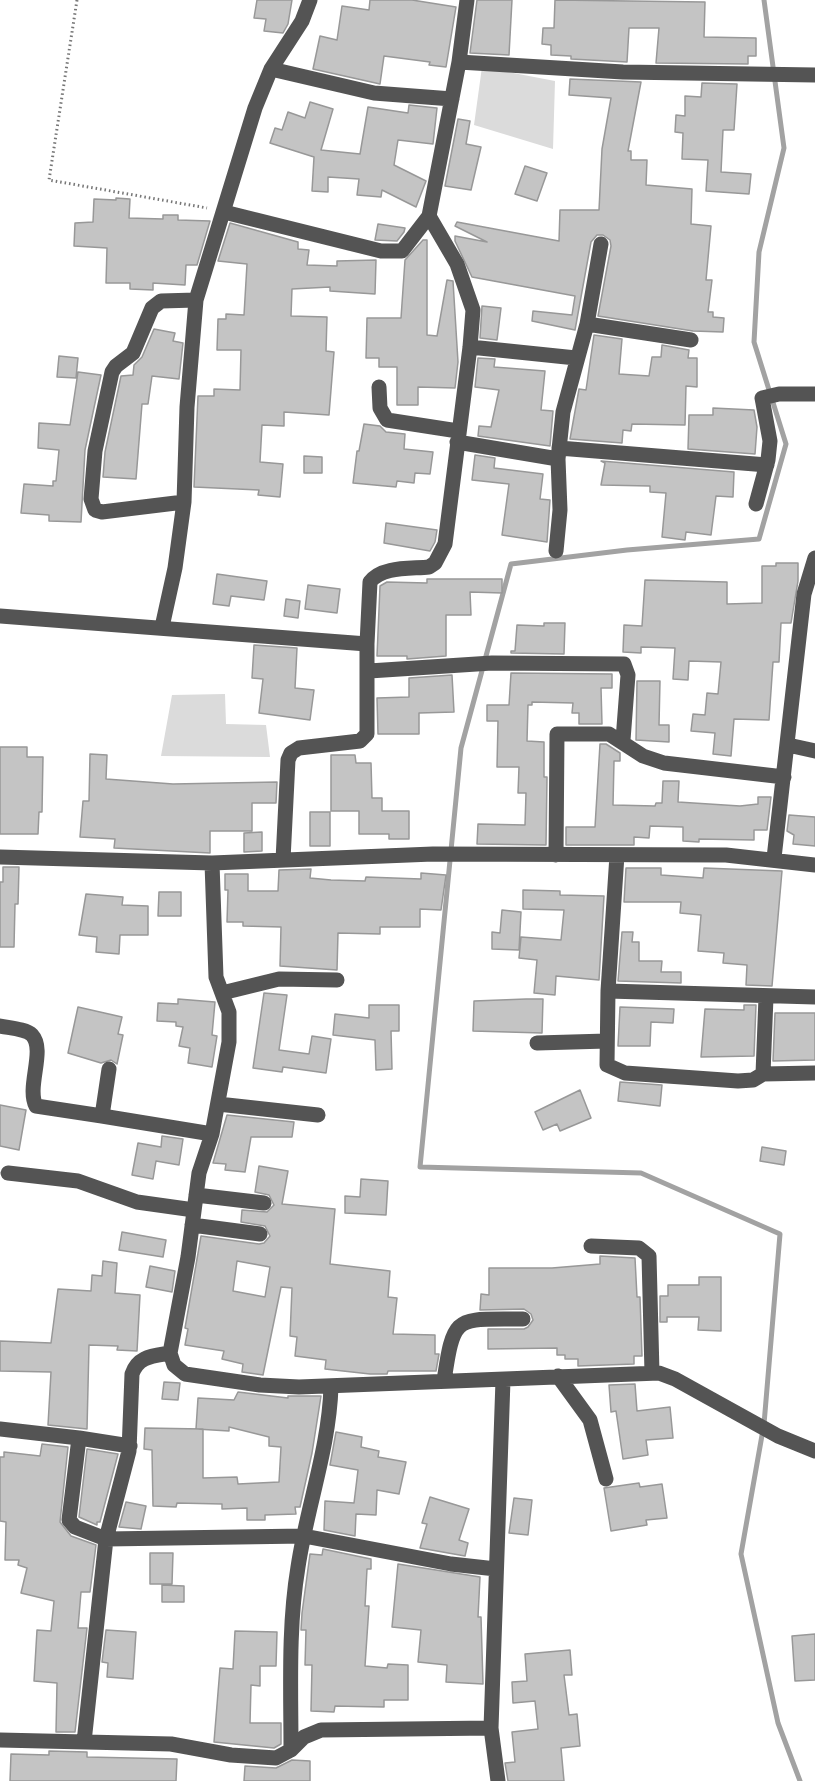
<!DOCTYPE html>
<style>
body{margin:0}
canvas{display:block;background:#fff}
</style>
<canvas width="815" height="1781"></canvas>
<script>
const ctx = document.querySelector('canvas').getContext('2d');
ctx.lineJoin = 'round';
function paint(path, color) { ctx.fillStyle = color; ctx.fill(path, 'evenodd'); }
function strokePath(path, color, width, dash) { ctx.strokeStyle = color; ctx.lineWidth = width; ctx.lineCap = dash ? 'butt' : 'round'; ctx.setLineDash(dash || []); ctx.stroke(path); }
paint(new Path2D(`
 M482 67 555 81 553 149 474 125Z
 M225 694 226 724 266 725 270 757 161 756 172 695Z`), '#dbdbdb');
strokePath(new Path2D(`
 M764 0 784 148 759 252 754 342 786 444 759 539 627 550 511 564 461 748 420 1167 641 1173 780 1234 764 1424 741 1554 778 1723 800 1781`), '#a2a2a2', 5);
const building = new Path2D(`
 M257 0H292L288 24 283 33 264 31 266 19 254 18Z
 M370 0H412L456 7 446 67 429 65 430 62 384 56 380 84 313 69 320 36 337 40 342 6 369 10Z
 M477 0H512L509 55 470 53Z
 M555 0 705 2 704 37 756 38V56H748V64L656 63 659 28H629L627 62 571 59V56L551 55V45L542 44 543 28H554Z
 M570 79 641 82 628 151H631V160H647L646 185 692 189 691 224 711 226 706 280H712L708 312H713V317L724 318 723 332 693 331 598 316 611 246 610 240 603 235H597L591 242 575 330 532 321 533 311 572 315 575 296 472 277 455 241V236L487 242 455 226 457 222 559 241 560 210H599L602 149 611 98 569 95Z
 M702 83 737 84 734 130H723L721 172 751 174 749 194 706 191 708 160 682 159 683 133 675 132 676 115 685 116V96L701 97Z
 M310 102 333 109 321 150 360 154 368 107 408 113 409 105 437 108 433 144 398 140 394 165 426 181 416 207 382 190 381 197 357 195 359 179 328 177V192L312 191 314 157 270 143 275 128 282 130 288 112 305 118Z
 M458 119 470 121 466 144 481 147 471 190 445 186Z
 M525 166 547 173 537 201 515 194Z
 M116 198 130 199 129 218 163 219V215H178V220L210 221 197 265H186L185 285 153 283V290L130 289V283H106L107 248 74 246 75 223 93 222 94 199 116 200Z
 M230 223 298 242V249L309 250 307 265 337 266V261L376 260 375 294 330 291V287L292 289 291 316 327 317 326 351 334 352 329 415 284 412V426L262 425 260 462 283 464 280 497 258 495 259 490 194 487 198 396H214V389L240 390 241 350H217L218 319H226V314L244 315 247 264 218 261Z
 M378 224 405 228 404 232 397 241 375 240Z
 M423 240H427V335L437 336 447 280 453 281 458 362 455 388 418 387V405H397V367H379V358H366L367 318H401L405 260Z
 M482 306 501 308 497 340 480 338Z
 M154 329 175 333 173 341 183 343 179 379 152 376 148 404H142L136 479 103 477 105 452 121 376 133 375 134 365 142 357Z
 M594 335 622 339 619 374 649 376 652 357H661L662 345 689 350 688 358H697V387L686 386 685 425 632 424 631 431 623 430 622 443 570 439 579 389 586 390Z
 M59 356 78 358 76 378 57 377Z
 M478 358 495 359 494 367 545 371 541 410 553 411 550 446 478 436 479 426 491 427 499 390 475 387Z
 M78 372 101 375 85 450 81 522 49 521V515L21 513 24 484 53 486V481H56L59 450 38 448 39 423 70 425Z
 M713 408 754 410 757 427 755 454 688 449 689 415H713Z
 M364 424 380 426 386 432 405 434 404 449 433 452 430 474 415 473 414 483 397 481 396 487 353 483 357 451H359Z
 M475 455 495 458 494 468 543 474 540 499 550 500 547 542 502 535 509 484 472 480Z
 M304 456 322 457V473H304Z
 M601 461 734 472 733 497 716 496 711 535 686 532 685 540 662 537 666 493 650 492V486L601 485 605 463Z
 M386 523 437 530 435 542 430 551 384 543Z
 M776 563H798V581L791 623H781L779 662H773L769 720 734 719 731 756 713 754 715 733 691 731 693 714 705 715 707 693 718 694 721 662 689 661 688 680 673 679 675 648 641 647V653L623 652 624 625 642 626 645 580 727 582V604L762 603V566H776Z
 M217 574 267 581 264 600 231 596 229 606 213 604Z
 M427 579H502V593L470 592 471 615H446V656L407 659V656H377L380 586 387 582 427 583Z
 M308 585 340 589 337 613 305 609Z
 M286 599 300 601 298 618 284 616Z
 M544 623H565L564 654 511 653V651H515L517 625 544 626Z
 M254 645 297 648 295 688 314 690 310 720 259 713 263 679 252 678Z
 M511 673 612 674V688H601L602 724H579V713H572L573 703 532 702V705H528L527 741 544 742V777H547L546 845 477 844 478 824 525 825 526 793H518L519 767H497L498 721H487V705H509Z
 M452 675 454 712 419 713V734H378L377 698 409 697V678Z
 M637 681H660L659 725H669V742L636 740Z
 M600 744H606L620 753V761H614L613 805 655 806 656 803H662L663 781H679L678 802 740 806 758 804V797H771L767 830H754V840L699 839V842L683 841V827L650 826 649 838 634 837V845H566V827H595Z
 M0 747H27V757H43L42 812H39L38 834H0Z
 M90 754 107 755 106 779 173 784 277 782 276 803H252V831H210V853L114 848 115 839 80 837 83 801H89Z
 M331 755H355L356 763H371L372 798H382V811H409V839H389V834H359V811H331Z
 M310 812H330V846H310Z
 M789 815 815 817V846L793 844 794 835 787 831Z
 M262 832V851L244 852V833Z
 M3 867H19L18 904H15L14 947H0V882H3Z
 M626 868H661V875L703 878 704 868 782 871 772 986 746 985 747 965 723 963 724 953 698 951 701 915 680 913 681 902H624Z
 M311 869 310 878 331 880 365 881 366 877 421 879V873L446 875 441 910 420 909V927H380V934L338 933 337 970 280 966 281 927 243 926V922H227L228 890H225V874H248V891H278L279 870Z
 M523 890 560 891V895L604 896 599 980 556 976 555 995 534 993 537 960 519 958 521 937 561 940 564 910 523 909Z
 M159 892H181V916H158Z
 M86 894 123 897 122 905 148 906V935H120L119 954 96 952 97 937 79 935Z
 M502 910 521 912 519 950 492 949V932L500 933Z
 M622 932H633L632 942H639V961H662L661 972H681V983L618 981Z
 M264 993 287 995 279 1050 309 1054 312 1036 331 1039 326 1073 283 1067 282 1072 253 1068Z
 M178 999 215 1002 212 1035 217 1036 212 1067 188 1063 190 1048 179 1046 183 1027 176 1026V1022L157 1021 158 1003 178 1004Z
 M526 999H543L542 1033 473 1031 474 1001Z
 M369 1005H399V1031H391L392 1069 376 1070 375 1040 333 1035 335 1014 369 1018Z
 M744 1005H756L754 1056 701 1057 705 1009 744 1010Z
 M78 1007 122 1017 118 1034 123 1035 117 1064 111 1060 101 1063 68 1053Z
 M620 1007 674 1009 673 1023 651 1022 650 1046H618Z
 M775 1013H815V1060L773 1061Z
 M620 1082 662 1085 660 1106 618 1101Z
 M580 1090 591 1118 560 1131 557 1124 543 1130 535 1112Z
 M0 1105 26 1110 19 1150 0 1146Z
 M227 1115 294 1122 292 1137H251L245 1172 225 1170 226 1164 213 1163Z
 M162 1136 183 1139 179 1165 156 1161 153 1179 132 1175 138 1143 161 1147Z
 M762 1147 786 1151 784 1165 760 1161Z
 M259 1166 288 1171 282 1204 335 1209 330 1264 390 1271 388 1297 397 1298 393 1334 435 1335V1354H439L436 1371H388L387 1374H370L325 1369 326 1360 295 1356 297 1337 290 1336 292 1288 281 1287 263 1375 242 1372 243 1364 222 1359 224 1351 185 1345 188 1329 185 1328 201 1236 259 1244 264 1243 270 1236 265 1226 241 1222 242 1210 267 1212 274 1205 269 1195 255 1192ZM237 1261 270 1267 265 1297 233 1291Z
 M361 1179 388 1181 386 1215 345 1213V1196L360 1197Z
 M122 1232 166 1240 163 1257 119 1250Z
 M600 1256 635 1258 637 1297H640L642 1356H634V1364L578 1366V1359H565V1355H557V1348L488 1349V1329H524L528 1327 533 1320 531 1314 524 1309 480 1310 481 1294 489 1295V1268H552L600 1264Z
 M103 1261 117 1263 115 1293 140 1295 137 1351 117 1350 118 1346 89 1345 87 1429 48 1425 51 1372 0 1371V1341L51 1343 58 1289 91 1291 92 1275 102 1276Z
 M150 1266 175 1271 172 1292 146 1287Z
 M699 1277H721V1331L698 1330 699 1317H667V1322H660V1296H668V1285H699Z
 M164 1382 180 1383 178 1400 162 1399Z
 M635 1384 637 1411 670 1407 673 1438 646 1440 648 1455 623 1459 616 1411 611 1412 609 1385Z
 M238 1392 288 1398V1396H321L312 1453 300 1507H295L296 1514 265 1515V1520H247V1508L222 1509V1504L177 1503 176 1507 153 1506 152 1450 144 1449 145 1428 203 1429V1478L237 1477 238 1484 279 1482 281 1447 269 1446V1437L229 1427V1431L196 1429 198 1398 234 1400Z
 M336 1432 362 1437 361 1447 379 1451 378 1457 406 1462 399 1494 377 1490 376 1515 356 1514 355 1536 324 1530 325 1501 354 1503 358 1470 330 1465Z
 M42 1444 68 1447 60 1522 71 1536 96 1545 90 1592H81L78 1628H87L75 1732H56L57 1683 34 1681 37 1630 51 1631 54 1601 21 1593 27 1568 18 1565 19 1560H5L6 1522 0 1521V1457H4V1452L40 1456Z
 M87 1449 118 1454 100 1522H97V1525L79 1517Z
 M639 1483 640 1487 662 1484 667 1518 646 1520 647 1525 611 1531 604 1488Z
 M430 1497 469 1509 459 1540 468 1543 465 1556 420 1548 427 1524 422 1523Z
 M514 1498 532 1500 528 1535 509 1533Z
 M126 1502 146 1506 141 1529 119 1527Z
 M323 1549 371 1559V1569H367L365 1606H369L365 1666 387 1668 388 1664 408 1665V1700H384V1707L335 1706 334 1712 311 1711 312 1665H305L306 1630H301L302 1613 310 1554 322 1555Z
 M150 1553H173L172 1584H150Z
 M398 1564 480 1577 478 1617H481L483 1684 446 1682 447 1665 418 1662 421 1630 392 1627Z
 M162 1585 184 1586V1602H162Z
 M106 1630 136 1632 133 1679 107 1677 108 1663 102 1662Z
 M235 1631 277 1632 276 1666H260V1686L251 1685 250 1723H281V1744L274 1748 214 1742 220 1668 233 1669Z
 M815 1634V1680L795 1681 792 1636Z
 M570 1650 572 1675H564L569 1715 577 1714 580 1746 561 1748 564 1781H508L505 1763 515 1762 512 1732 538 1729 535 1701 513 1703 512 1682 527 1681 525 1654Z
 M49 1751 87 1752V1757L177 1759 176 1781H10L11 1754 49 1755Z
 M292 1760 310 1761V1781H244L245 1766 276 1768Z`);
paint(building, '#c4c4c4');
strokePath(building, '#989898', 1.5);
strokePath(new Path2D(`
 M77 0 49 180 207 208`), '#767676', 3, [1.5, 3]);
strokePath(new Path2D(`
 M459 62 623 72 815 75
 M271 69 374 93 452 99
 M224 212 381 251H402L429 216 459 62 467 0
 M587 324 601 244
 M470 347 576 358
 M379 387 380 408 387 420 458 431
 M457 442 558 459
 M559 448 767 465
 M184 502 102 512 95 510 91 499 95 451 112 372 116 366 133 353 152 308 161 301 196 300
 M756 504 768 460 770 441 762 398 779 394H815
 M556 551 560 510 558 459 563 412 587 324 691 340
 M0 616 367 644V734L360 741 299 748 291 753 288 760 283 860
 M162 627 175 568 184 502 187 407 196 300 255 108 271 69 302 21 310 0
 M367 644 370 582C382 566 411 569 429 567L435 563 445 544 470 347 473 310 457 264 429 216
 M369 671 492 663 624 664 628 675 623 740
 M788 745 815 751
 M556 855 557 734H609L643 756 664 763 784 777
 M617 855 608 991 607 1065 625 1073 738 1081 753 1080 763 1074
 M0 857 212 863 433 854 726 855 815 865
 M774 858 804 594 815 558
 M212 863 216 977 229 1012V1042L212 1134 199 1173 188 1257 170 1353 174 1365 185 1374 260 1385 299 1387 659 1373 675 1379 778 1436 815 1451
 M608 991 815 997
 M222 993 279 979 337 980
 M766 997 763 1074 815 1073
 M0 1026C9 1028 26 1029 32 1035 46 1050 26 1087 36 1106L102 1116
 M537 1043 607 1041
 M109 1069 102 1116 212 1134
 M218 1104 318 1115
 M8 1173 78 1181 137 1202 194 1210
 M196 1195 264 1203
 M192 1225 260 1234
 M591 1246 639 1248 649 1256 652 1373
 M558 1376 590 1420 606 1479
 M444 1381C454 1312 456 1320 523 1319
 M0 1429 79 1438
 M130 1446 79 1438 69 1520 75 1527 106 1539 304 1536 451 1564 496 1569
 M491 1728 503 1380
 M0 1740 171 1744 231 1755 276 1758 291 1750 304 1737 321 1730 491 1728 498 1781
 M84 1742 106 1539 129 1451 132 1374C138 1356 153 1356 170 1353
 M291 1750C291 1689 288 1627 298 1567 307 1506 329 1449 331 1387`), '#545454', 15);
</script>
